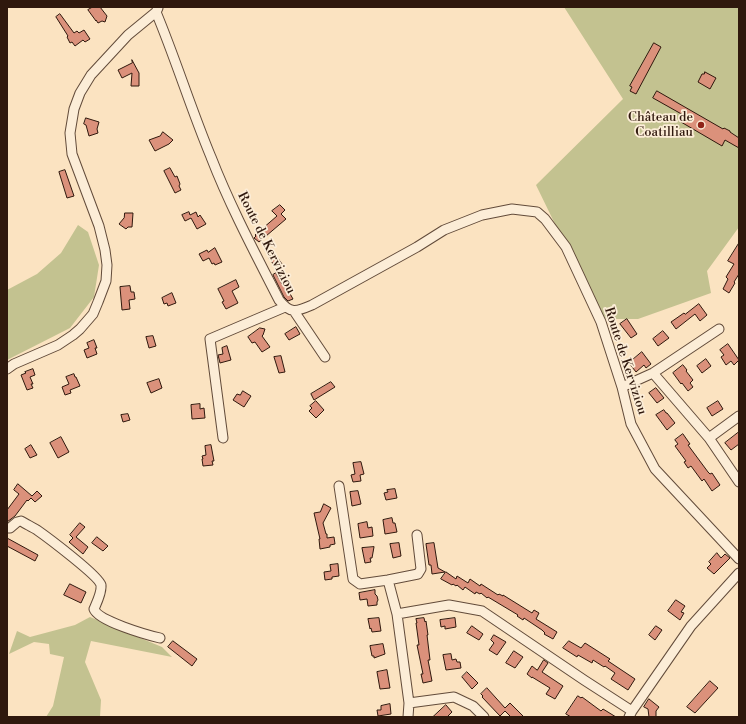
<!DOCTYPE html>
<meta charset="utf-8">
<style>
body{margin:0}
#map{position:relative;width:746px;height:724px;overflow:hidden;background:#fbe3c1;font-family:"Libre Bodoni",serif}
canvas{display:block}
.frame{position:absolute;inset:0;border:8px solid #2f180d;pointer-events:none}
</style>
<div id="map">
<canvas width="746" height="724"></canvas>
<div class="frame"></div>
</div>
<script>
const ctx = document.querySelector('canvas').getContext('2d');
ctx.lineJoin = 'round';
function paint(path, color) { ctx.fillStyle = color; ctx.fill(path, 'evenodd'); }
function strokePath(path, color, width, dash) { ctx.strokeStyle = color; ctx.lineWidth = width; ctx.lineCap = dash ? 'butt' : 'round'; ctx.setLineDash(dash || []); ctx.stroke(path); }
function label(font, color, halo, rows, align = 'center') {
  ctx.font = font + ' "Libre Bodoni",serif'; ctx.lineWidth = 3.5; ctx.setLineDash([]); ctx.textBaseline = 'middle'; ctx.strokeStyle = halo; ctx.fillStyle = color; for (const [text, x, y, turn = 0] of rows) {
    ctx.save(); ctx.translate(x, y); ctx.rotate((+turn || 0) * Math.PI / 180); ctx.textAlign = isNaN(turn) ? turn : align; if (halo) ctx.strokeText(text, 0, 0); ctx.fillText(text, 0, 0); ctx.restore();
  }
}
paint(new Path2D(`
 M564 7H739V227L707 271 711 293 638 319H606L592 300 536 185 623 99Z
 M78 225 88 232 99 265 94 297 70 328 7 360V290L37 274 61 253Z
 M90 617 162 647 172 657 91 641 85 662 101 700 100 717H46L53 706 64 657 50 654 49 644 34 642 9 654 17 631 30 637 75 625Z`), '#c3c290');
const building = new Path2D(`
 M93 7H100L107 16 105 22 102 21 98 23 96 20V21L88 10Z
 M60 14 74 33 77 31 79 33 84 30 90 39 85 42 83 40 75 46 72 42 70 43 67 37 68 36 56 17Z
 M654 43 661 47 636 94 630 91 632 87 630 86Z
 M132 60 139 73V86H131L132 73 122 78 118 70 132 63Z
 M705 72 716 78 710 89 698 82 702 74H704Z
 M657 91 723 129 724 128 730 131V132L739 138V148L725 140 722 146 681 122 685 116 653 98Z
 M86 118 99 122 97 129 98 133 89 136 86 125 84 124Z
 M163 132 173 140 169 144 155 151 149 140 160 136Z
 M170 168 175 177 177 176 180 184 179 186 181 190 175 193 164 171Z
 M65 170 74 196 67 198 59 172Z
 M280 205 285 210 281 214 286 219 259 242 254 238 256 236 255 235 277 216 272 211Z
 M189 212 190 215 196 212 198 217 200 215 206 224 197 229 191 218 185 221 182 215Z
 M125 213H133L132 227H128L126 229 119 224 124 218Z
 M739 243V274L734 282 735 283 729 293 723 289 728 279 726 277 734 264 728 261Z
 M215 248 222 262 215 265 214 263 212 264 209 258 203 261 199 254 207 250 208 252Z
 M275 254 282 264 276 268 269 258Z
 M276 273 282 284 284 283 293 299 288 301 284 297 273 275Z
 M236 280 239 287 232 291 238 303 226 309 222 302 224 301 218 289Z
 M130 286 131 292H134L135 299 129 300 130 309 122 310 120 287Z
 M172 293 176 303 168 306 167 303 164 304 162 298Z
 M699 304 707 315 700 321 695 314 676 329 671 322 684 313 685 314Z
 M627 319 637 334 631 338 620 324Z
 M296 327 300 334 289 340 285 334Z
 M260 328 265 329 263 335 262 336 270 347 262 352 255 342 252 343 248 337Z
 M663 331 669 338 658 346 653 339Z
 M153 336 156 346 149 348 146 337Z
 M94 340 97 348H95L97 354 87 358 84 350 89 348 87 343Z
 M728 344 739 360 734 365 731 361 726 365 721 357 724 355 720 350Z
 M227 346 231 360 220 363 218 355 223 354 222 348Z
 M642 352 651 364 646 368 644 365 636 372 629 363Z
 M281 356 285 372 279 373 274 357Z
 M706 359 711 366 702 373 697 366Z
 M683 365 687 370 686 371 693 380 690 383 693 387 688 391 682 383 681 384 673 373Z
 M33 369 35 375 30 377 33 384H31L33 388 27 390 21 375 26 373 25 372Z
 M74 374 75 377H76L80 386 70 390 71 393 65 395 62 387 69 384 66 377Z
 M159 379 162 388 151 393 147 383Z
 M331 382 335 387 314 400 311 394Z
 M656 388 664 398 657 403 649 393Z
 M243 391 251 396 244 407 233 400 237 394 240 395Z
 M316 401 324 410 316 418 309 411 312 408 310 406Z
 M718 401 723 409 712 416 707 408Z
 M200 404V409L204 408 205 418 192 419 191 405Z
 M664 410 666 413H667L675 423 667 430 656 415Z
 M128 414 130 420 123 422 121 415Z
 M739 432V444L731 450 725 443Z
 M683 434 690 444 688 445 708 472 710 474 712 473 720 485 712 491 704 479 702 481 691 466 688 468 684 462 686 461 675 446 678 444 675 440Z
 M61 437 69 452 58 458 50 443Z
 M31 445 37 455 30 458 25 449Z
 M211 445 214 461H212L213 465 203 466 202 459H203L202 456 206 455 205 446Z
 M361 462 364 474 360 475 361 481 353 482 351 475 355 474 353 463Z
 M18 484 32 496 37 491 42 496 35 502 31 498 28 501 27 500 15 516 7 522V510L19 494 14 490Z
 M395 489 397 498 386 500 384 493 388 492 387 490Z
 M358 491 361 504 352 506 350 492Z
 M324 504 331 508 323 523 326 534H327V538L334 537 335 544 330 545V547L320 549 319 539H320L314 513 320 512Z
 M392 518 393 523H395L397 532 385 534 383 520Z
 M367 522 368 528 372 527 373 536 360 538 358 524Z
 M80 523 85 527 76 537 88 547 83 554 69 542 73 538 70 535Z
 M97 537 108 546 103 551 92 543Z
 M7 538 38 555 35 561 7 546Z
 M399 543 401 556 393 558 390 544Z
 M434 543 438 568 445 572 432 574 431 565H429L426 544Z
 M374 547 372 558H370L371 562 365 563 362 548Z
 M717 553 721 558 725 554 730 558 714 574 707 568 711 564 709 562Z
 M338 564 339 576 332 577V579L325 580 324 572 331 571 330 565Z
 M446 572 456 579 457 576 468 583 470 579 480 586 481 584 498 595 499 594 503 596V595L532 613 534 610 539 613 536 619 557 632 553 639 544 634 545 633 542 630 524 618 523 620 517 616 518 615 488 597 487 598 481 593 480 594 476 592 475 594 465 587 463 590 457 585 456 586 453 584 452 585 441 579Z
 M70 584 86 592 81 603 64 595Z
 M375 590V594L377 596 378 600 377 602V605L368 606 367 599 360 600 359 593Z
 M676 600 685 606 681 612 684 613 680 620 668 611Z
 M379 618 381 631 372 632 371 628 370 629 368 619Z
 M424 618 425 622 426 621 428 635H427L430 660H428L432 681 423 683 421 674H423L417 645H419L416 623H417L416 619Z
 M455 618 456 627 445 629V626L441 627 440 620Z
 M472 626 483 634 479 640 467 633Z
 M656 626 662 630 655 640 649 635Z
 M494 635 506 642 497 655 489 650 494 643 491 640Z
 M173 641 197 659 192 666 168 647Z
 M569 641 581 648 585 643 610 659 608 661 635 679 628 690 611 679 615 673 605 666 604 667 593 660 592 663 578 655 577 657 563 648Z
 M383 644 385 654 374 658V656H372L370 646Z
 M514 651 523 657 515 668 506 663Z
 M451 654 452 660 456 659 457 662H460L461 668 446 670 443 655Z
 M544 660 548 663 542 672 563 686 555 699 546 694 550 688 532 677V678L527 674 532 666 537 670Z
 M387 670 390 688 380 689 377 672Z
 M467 672 478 683 472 689 462 677Z
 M710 681 718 688 695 713 687 707Z
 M487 688 505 708 510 703 524 717H511L505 711 500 716 482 697 483 696 481 694Z
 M578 696 581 698 582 697 601 711 603 709 616 717H571L566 714Z
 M649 699 659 707 656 711V717H649L648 709 644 707Z
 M390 704 391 714 378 716 377 710H381V706Z
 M446 705 452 712 447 717H433Z`);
paint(building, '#db917b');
strokePath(building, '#2f180d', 1);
const street = new Path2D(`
 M156 12C176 60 191 109 211 157 230 206 255 253 279 300 290 314 296 312 312 305L417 247 444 230 482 215 512 209 537 212 545 219 566 247 601 322 622 387 631 424 655 469 739 559
 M294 311 325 357
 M7 369 14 364 58 345 73 335 80 329 93 314 98 302 106 281 107 265 105 250 99 226 72 154 70 133 74 109 80 93 91 75 128 35 156 12 158 8
 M653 373 709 438 739 482
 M622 387 653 373 719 329
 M223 438 210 339 285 307
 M709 438 739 416
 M339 486 353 579 360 584 388 580 418 574 421 569 417 535
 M7 528H10L17 522 21 521C26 524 32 527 37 530 47 537 99 576 101 585 102 592 97 602 94 609 98 621 147 635 160 638
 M388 580 397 614
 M409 703 454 697 473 706 484 717
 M408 717 409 703 397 614 449 605 482 611 584 680 632 711
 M629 717 632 711 691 626 739 573`);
strokePath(street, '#624b3a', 11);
strokePath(street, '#fcedd7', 9);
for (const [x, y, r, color] of [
 [701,125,4,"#8f2418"]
]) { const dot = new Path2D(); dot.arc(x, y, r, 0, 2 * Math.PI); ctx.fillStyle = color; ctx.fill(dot); strokePath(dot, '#fcedd7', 1.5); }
label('13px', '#2f180d', '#fcedd7', [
 ["Château de",693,118],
 ["Coatilliau",693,133]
], 'right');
label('13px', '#2f180d', '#fcedd7', [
 ["Route de Kerviziou",266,243,63],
 ["Route de Kerviziou",625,361,72]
]);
</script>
